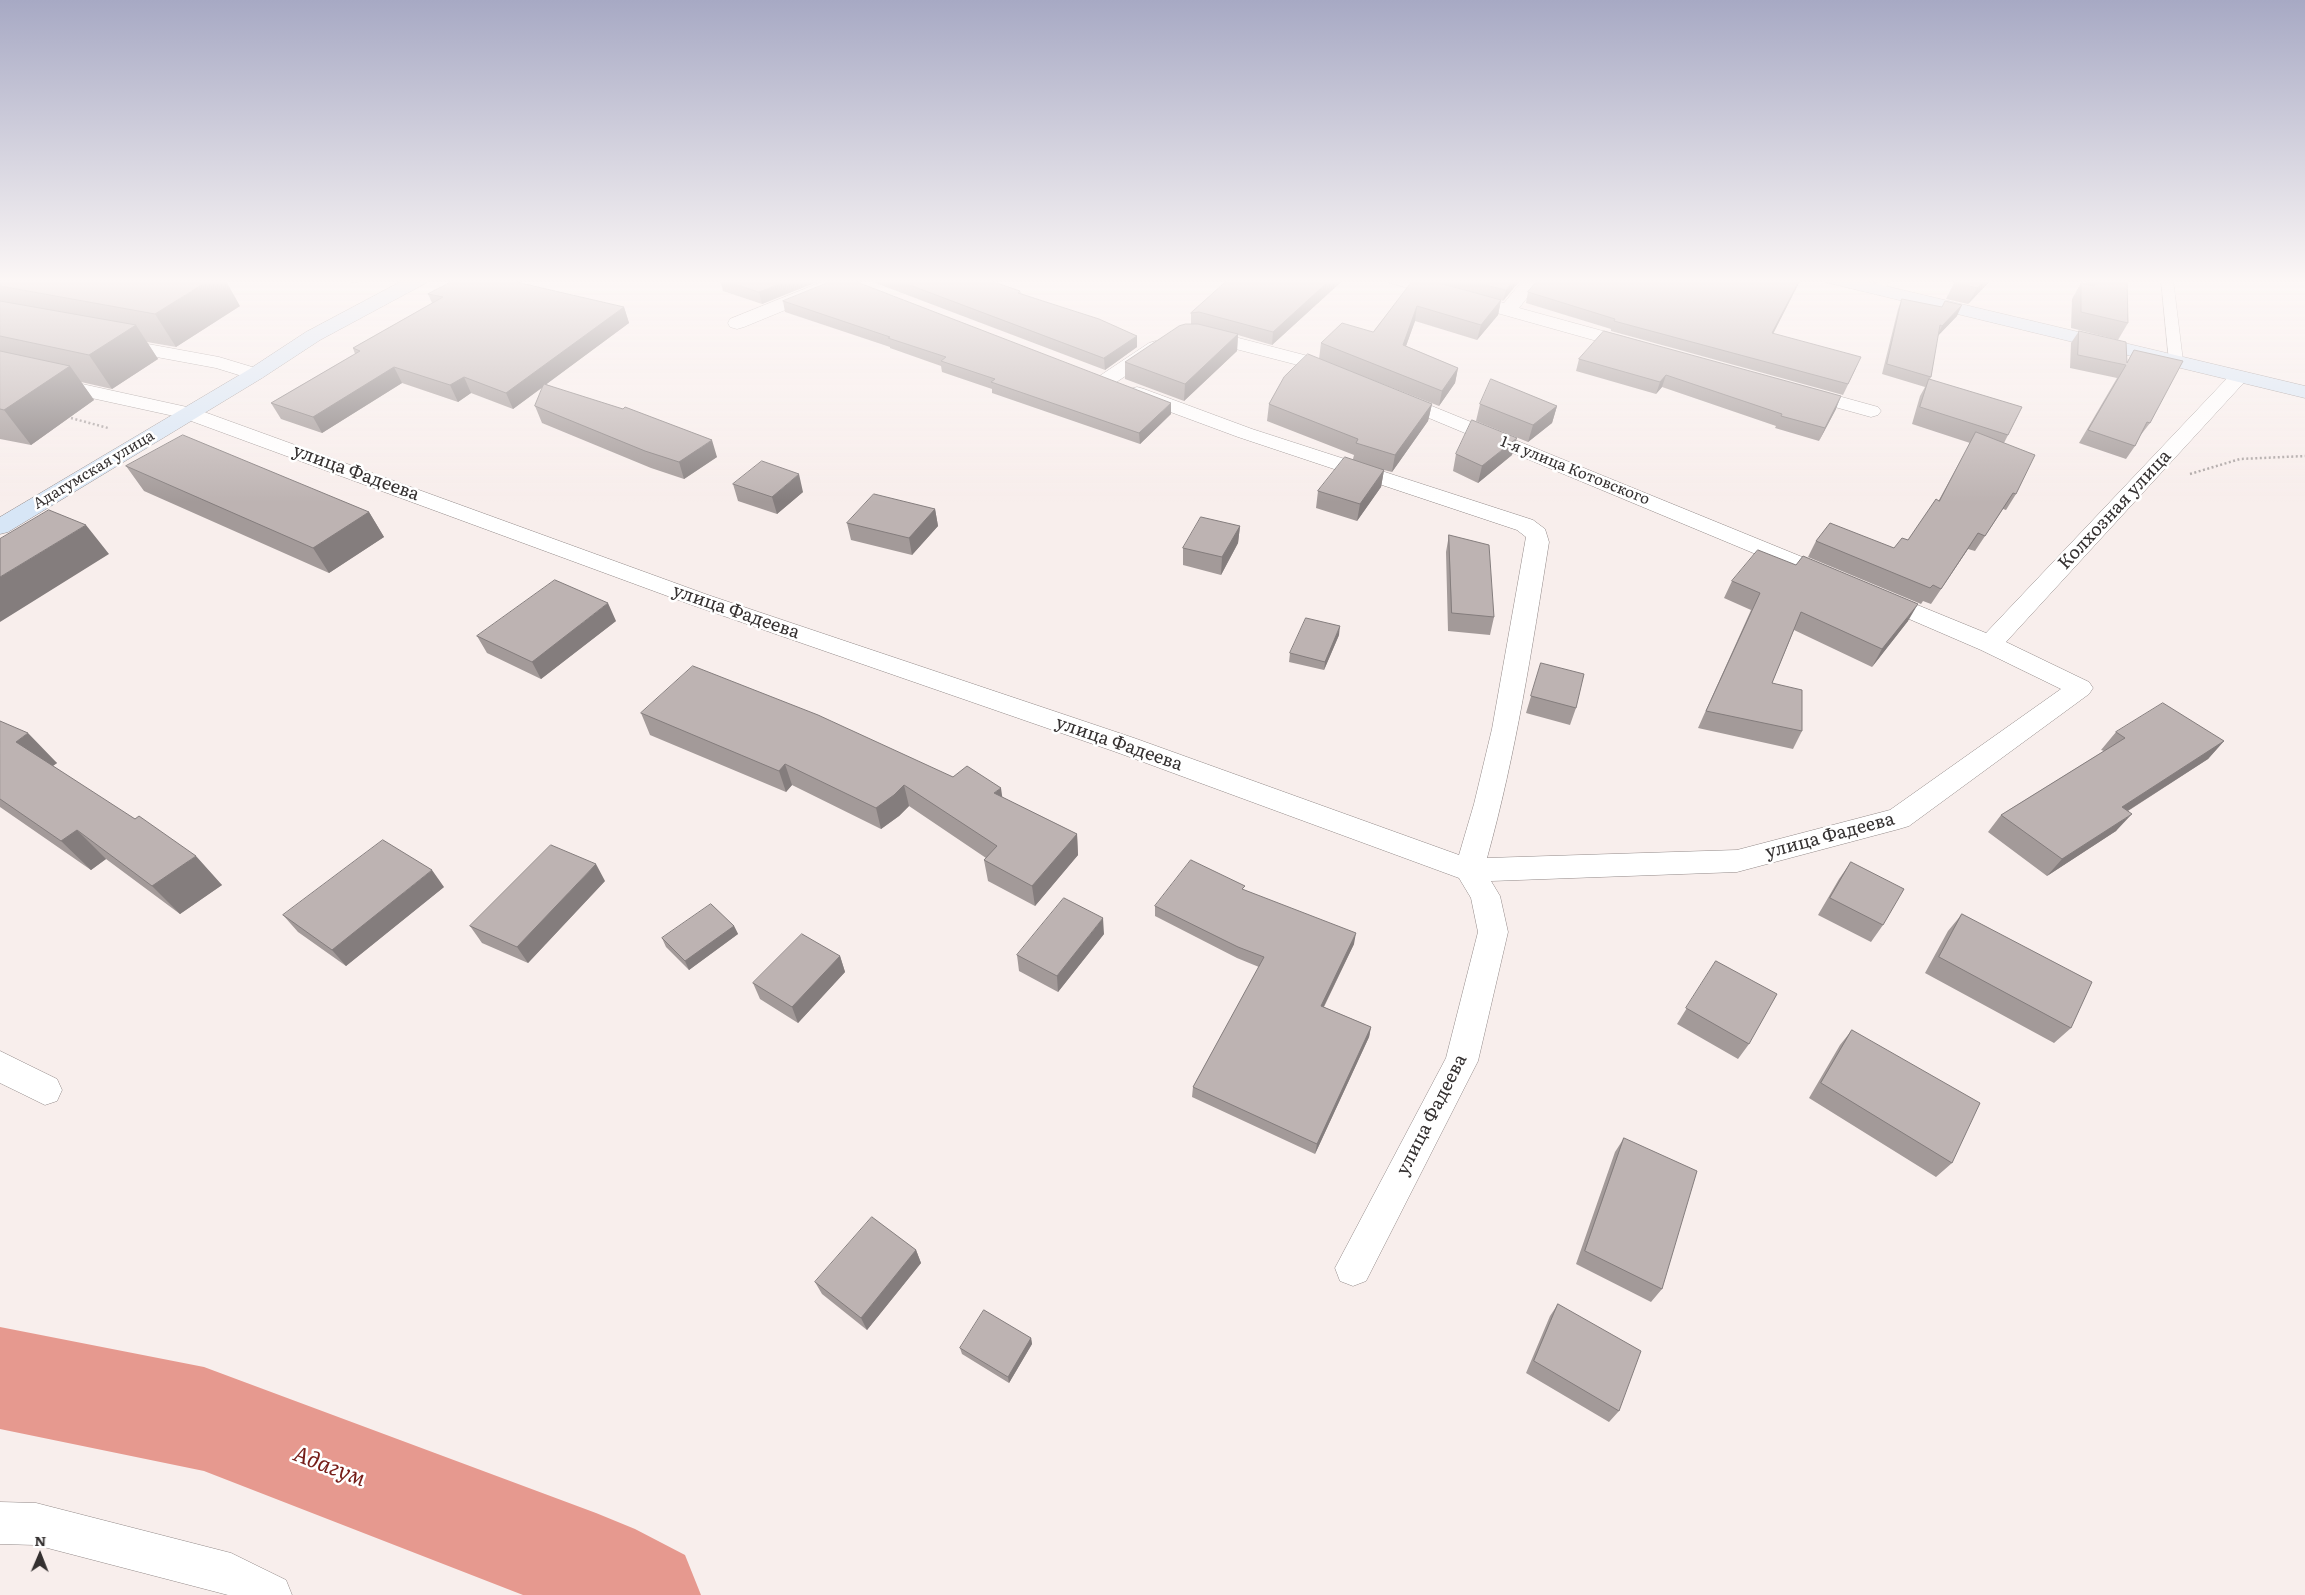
<!DOCTYPE html>
<meta charset="utf-8">
<style>
body{margin:0}
#map{position:relative;width:2305px;height:1595px;overflow:hidden;background:#f8eeec;font-family:Literata,serif}
canvas{display:block}
.north{position:absolute;left:15px;top:1530px;width:50px;height:50px;-webkit-text-stroke:4px #fff;paint-order:stroke;rotate:1deg;font-size:14px;font-weight:700;line-height:20px;text-align:center;color:#343030}
.north::after{content:'';display:block;margin:auto;width:18px;height:22px;background:#343030;clip-path:polygon(50% 0,100% 100%,50% 72%,0 100%)}
</style>
<div id="map">
<canvas width="2305" height="1595"></canvas>
<div class="north">N</div>
</div>
<script>
const ctx = document.querySelector('canvas').getContext('2d');
ctx.lineJoin = 'round';
function paint(path, color) { ctx.fillStyle = color; ctx.fill(path, 'evenodd'); }
function strokePath(path, color, width, dash) { ctx.strokeStyle = color; ctx.lineWidth = width; ctx.lineCap = dash ? 'butt' : 'round'; ctx.setLineDash(dash || []); ctx.stroke(path); }
function label(font, color, halo, rows, align = 'center') {
  ctx.font = font + ' Literata,serif'; ctx.lineWidth = 5; ctx.setLineDash([]); ctx.textBaseline = 'middle'; ctx.strokeStyle = halo; ctx.fillStyle = color; for (const [text, x, y, turn = 0] of rows) {
    ctx.save(); ctx.translate(x, y); ctx.rotate((+turn || 0) * Math.PI / 180); ctx.textAlign = isNaN(turn) ? turn : align; if (halo) ctx.strokeText(text, 0, 0); ctx.fillText(text, 0, 0); ctx.restore();
  }
}
paint(new Path2D(`
 M0 1327 204 1367 596 1513 635 1529 685 1555 701 1595H523L204 1471 0 1429Z`), '#e6998f');
const lane = new Path2D(`
 M1879 279H1891L1882 293 1878 294 1872 290Z
 M2161 279H2173L2183 361 2176 365 2169 361Z`);
const street = new Path2D(`
 M829 279H854L851 283 744 327 737 329 730 327 728 323 730 319Z
 M1387 279H1416L1504 303 1524 279H1542L1519 308 1643 342 1645 346 1643 350 1636 352 1629 350 1390 283Z
 M1200 328 1308 356 1343 370 1346 374 1343 378 1336 380 1294 364 1193 338 1191 334 1193 330Z
 M115 338 219 357 262 370 265 374 262 378 255 380 216 368 108 348 106 344 108 340Z
 M1156 341 1163 343 1165 347 1163 351 1112 385 1105 387 1098 385 1095 381 1098 377 1149 343Z
 M0 366 196 409 708 595 1134 738 1459 855 1474 804 1492 729 1526 537 1517 530 1238 437 1130 397 1127 393 1130 389 1137 387 1144 389 1252 429 1533 520 1545 529 1549 542C1532 648 1516 754 1487 858L1737 850 1890 810 2061 689 1981 650 1872 603 1868 598 1872 593 1880 590 1888 593 1986 633 2232 373 2239 371 2246 373 2249 377 2006 642 2089 682 2093 688 2089 694 1909 826 1899 829 1737 872 1491 881 1500 896 1508 932 1478 1061 1366 1281 1353 1286 1340 1281 1335 1268 1446 1058 1478 932 1471 898 1459 878 1116 752 692 605 183 418 0 378Z
 M1802 386 1878 407 1881 411 1878 415 1871 417 1795 396 1792 392 1795 388Z
 M1395 391 1839 572 1843 577 1839 582 1831 584 1823 582 1388 401 1385 397 1388 393Z
 M0 1051 57 1079 62 1090 57 1101 45 1105 0 1083Z
 M0 1502 36 1503 231 1553 286 1580 292 1595H228L36 1545 0 1544Z`);
const secondary = new Path2D(`
 M406 279H429L426 283 320 340 262 378 8 532 0 534V517L248 370 306 332Z
 M1824 279H1856L2305 386V398L1833 284 1827 283Z`);
strokePath(lane, '#938a89', 1);
strokePath(street, '#938a89', 1);
strokePath(secondary, '#938a89', 1);
strokePath(new Path2D(`
 M71 418 108 428
 M2190 474 2240 459 2305 456`), '#a9a2a1', 2.5, [2, 2.5]);
paint(lane, '#fff');
paint(street, '#fff');
paint(secondary, '#d7e6f6');
paint(new Path2D(`
 M0 279 240 306 176 347 147 342 158 359 112 389 81 382 94 400 31 445 0 439Z
 M332 279H362L357 283Z
 M720 279H824L762 304 723 291Z
 M865 279H985L1020 291 1021 293 1137 336V347L1105 370Z
 M1229 279H1341V282L1272 345 1238 335 1237 351 1184 401 1125 379V362L1191 324V313Z
 M1414 279H1521L1503 301 1501 300 1498 315 1477 340 1415 321 1406 346 1458 368 1455 383 1439 406 1319 359 1321 343 1373 332Z
 M1539 279H1801L1773 333 1856 368 1843 395 1611 331V329L1526 303 1528 292Z
 M1956 279H1992L1968 304 1946 299Z
 M2087 279H2127L2128 323 2118 340 2071 328 2072 299 2081 283 2086 284Z
 M428 294 624 307 629 323 546 384 717 457 684 479 651 468 542 423 535 406 543 387 513 409 471 393 458 402 402 383 322 433 281 419 271 403 355 354 353 348 432 303Z
 M1902 299 1957 316 1938 335 1931 377 1930 379 2008 435 2004 443 2016 494 2006 510 2003 509 1975 551 1968 549 1931 604 1923 601 1921 604 1808 557 1816 541 1894 548 1908 540 1939 500 1970 443 1912 424 1920 396 1925 387 1882 374 1898 309Z
 M783 301 1171 414 1140 444 992 393V389L942 372 941 366 890 348V347L785 312Z
 M1604 331 1836 409 1819 441 1775 428 1776 426 1662 387 1656 394 1576 371 1579 359Z
 M2079 331 2127 362 2134 350 2150 423 2140 436 2135 446 2126 459 2079 443 2117 378 2070 368 2071 343Z
 M1269 404H1432L1428 421 1392 472 1384 470 1381 487 1357 521 1316 508 1318 491 1353 459 1354 455 1267 421Z
 M1480 404 1557 406 1552 423 1528 442 1476 421Z
 M1456 454 1512 455 1478 483 1453 471Z
 M126 466 369 512 384 537 329 573 144 491Z
 M733 484 803 492 777 514 738 501Z
 M935 509 938 526 912 555 851 540 847 523Z
 M1240 526 1238 543 1221 575 1183 565V548Z
 M1449 535 1494 617 1490 635 1448 631 1446 552Z
 M1732 581 1908 621 1872 667 1794 630 1772 683 1802 731 1793 749 1698 728 1751 610 1724 598Z
 M616 621 541 679 487 653 477 636Z
 M1339 635 1324 670 1289 662 1290 653Z
 M1541 663 1576 708 1570 725 1526 713Z
 M641 713 953 777 1002 797 1077 834 1078 855 1035 906 988 881 984 860 986 858 909 806 899 816 881 829 792 785 786 792 650 735Z
 M0 721 57 763 53 766 222 885 180 914 106 859 91 870 0 807Z
 M2116 732 2224 741 2208 759 2128 811 2116 831 2047 876 1988 832 2001 815 2104 751 2101 750Z
 M1851 862 1883 925 1871 942 1818 915 1839 879Z
 M605 881 528 963 482 943 470 926Z
 M444 887 346 966 298 932 283 915Z
 M1244 890 1354 944 1324 1007 1371 1027 1369 1037 1315 1154 1192 1097 1193 1087 1259 967 1237 958 1155 916V906Z
 M1962 914 2071 1028 2054 1043 1925 973 1948 931Z
 M734 926 738 934 689 970 666 947 662 938Z
 M1104 934 1058 992 1019 971 1017 955Z
 M840 956 845 972 798 1023 760 999 753 983Z
 M1716 961 1749 1044 1738 1059 1677 1024Z
 M1852 1030 1952 1163 1936 1177 1809 1098 1840 1045Z
 M1624 1138 1662 1289 1651 1302 1576 1264 1615 1152Z
 M916 1250 921 1263 867 1330 822 1294 815 1282Z
 M1558 1304 1619 1411 1609 1422 1526 1373 1550 1316Z
 M1031 1338 1032 1344 1009 1383 962 1354 960 1348Z`), '#a39a99');
paint(new Path2D(`
 M211 279H225L240 306 176 347 155 314Z
 M355 279H362L357 283Z
 M792 279H824L762 304 759 292Z
 M1331 279H1341V282L1272 345 1273 332Z
 M1515 279H1521L1503 301 1506 290Z
 M1800 279H1801L1768 344 1772 333Z
 M1985 279H1992L1968 304 1977 288Z
 M1501 300 1498 315 1477 340 1481 325Z
 M1962 305 1957 316 1937 337 1942 326Z
 M1417 306 1415 321 1401 360 1403 345Z
 M624 307 629 323 513 409 506 393Z
 M136 325 158 359 112 389 89 355Z
 M1238 334 1237 351 1184 401 1185 384Z
 M1137 336V347L1105 370 1104 358Z
 M70 366 94 400 31 445 4 410Z
 M394 367 402 383 322 433 313 417Z
 M1458 368 1455 383 1439 406 1442 391Z
 M1666 375 1662 387 1656 394 1660 382Z
 M464 377 471 393 458 402 450 385Z
 M1841 396 1836 409 1819 441 1825 428Z
 M1171 403V414L1140 444 1139 433Z
 M1432 404 1428 421 1392 472 1395 455Z
 M1557 406 1552 423 1528 442 1533 425Z
 M1517 438 1512 455 1478 483 1482 466Z
 M712 440 717 457 684 479 679 462Z
 M1384 470 1381 487 1357 521 1360 504Z
 M799 474 803 492 777 514 772 497Z
 M935 509 938 526 912 555 909 538Z
 M369 512 384 537 329 573 313 548Z
 M86 525 109 554 0 622V577Z
 M1240 526 1238 543 1221 575 1222 557Z
 M1978 533 1968 549 1931 604 1941 589Z
 M608 603 616 621 541 679 532 662Z
 M1918 604 1908 621 1872 667 1882 649Z
 M1340 626 1339 635 1324 670 1325 662Z
 M28 733 57 763 45 771 16 742Z
 M2224 741 2208 759 2107 824 2122 807Z
 M785 764 792 785 786 792 779 771Z
 M904 785 909 806 899 816 881 829 876 808Z
 M1001 788 1004 809 994 793Z
 M2132 814 2116 831 2047 876 2062 859Z
 M77 830 106 859 91 870 61 841Z
 M1077 834 1078 855 1035 906 1032 886Z
 M196 856 222 885 180 914 152 886Z
 M596 864 605 881 528 963 517 947Z
 M432 870 444 887 346 966 332 950Z
 M1103 918 1104 934 1058 992 1057 976Z
 M734 926 738 934 689 970 685 961Z
 M1356 933 1354 944 1319 1016 1321 1006Z
 M840 956 845 972 798 1023 792 1007Z
 M1371 1027 1369 1037 1315 1154 1317 1144Z
 M916 1250 921 1263 867 1330 861 1318Z
 M1031 1338 1032 1344 1009 1383 1008 1377Z`), '#847d7d');
const building = new Path2D(`
 M0 279H211L155 314 0 286Z
 M457 279H503L624 307 506 393 464 377 450 385 394 367 313 417 271 403 360 351 353 348 443 297 428 294Z
 M720 279H792L759 292Z
 M837 279H849L1171 403 1139 433 991 382 995 379 941 361 946 357 888 338 890 337 783 301Z
 M894 279H985L1020 291 1018 293 1099 319 1137 336 1104 358Z
 M1229 279H1331L1273 332 1199 312 1191 313Z
 M1414 279H1425L1501 300 1481 325 1417 306 1403 345 1458 368 1442 391 1321 343 1342 323 1373 332Z
 M1464 279H1515L1506 290Z
 M1539 279H1800L1772 333 1861 357 1848 384 1614 321 1615 319 1528 292Z
 M1956 279H1985L1977 288 1954 282Z
 M2095 279H2127L2128 323 2081 312V283L2094 286Z
 M1902 299 1942 307 1945 301 1962 305 1942 326 1940 325 1931 377 1887 364Z
 M0 301 136 325 89 355 0 336Z
 M1186 324H1198L1238 334 1185 384 1125 362 1179 326Z
 M1604 331 1841 396 1825 428 1781 416 1782 414 1666 375 1660 382 1579 359Z
 M2079 331 2126 342 2127 363 2134 350 2183 361 2150 423 2147 422 2135 446 2088 430 2126 365 2078 355Z
 M0 351 70 366 4 410 0 409Z
 M1308 354 1432 404 1395 455 1356 443 1358 439 1269 404 1284 377Z
 M1491 379 1557 406 1533 425 1480 404Z
 M1929 379 2022 407 2008 435 1920 407Z
 M544 384 623 409 625 407 712 440 679 462 645 451 535 406Z
 M1472 420 1517 438 1482 466 1456 454Z
 M1976 432 2035 455 2016 494 2013 493 1985 536 1978 533 1941 589 1933 585 1930 588 1816 541 1830 523 1894 548 1902 538 1908 540 1936 499 1939 501Z
 M183 435 369 512 313 548 126 466Z
 M1345 457 1384 470 1360 504 1318 491Z
 M762 461 799 474 772 497 733 484Z
 M874 494 935 509 909 538 847 523Z
 M49 510 86 525 0 577V539Z
 M1201 517 1240 526 1222 557 1183 548Z
 M1449 535 1489 545 1494 617 1452 613Z
 M1758 550 1796 565 1803 556 1918 604 1882 649 1801 612 1772 683 1802 690V731L1706 711 1760 593 1732 581Z
 M555 580 608 603 532 662 477 636Z
 M1306 618 1340 626 1325 662 1290 653Z
 M1541 663 1584 674 1576 708 1531 696Z
 M693 666 818 715 953 777 967 766 1001 788 994 793 1077 834 1032 886 984 860 997 846 904 785 894 795 876 808 785 764 779 771 641 713Z
 M2163 703 2224 741 2122 807 2132 814 2062 859 2001 815 2125 738 2116 732Z
 M0 721 28 733 16 742 135 819 139 816 196 856 152 886 77 830 61 841 0 799Z
 M383 840 432 870 332 950 283 915Z
 M551 845 596 864 517 947 470 926Z
 M1191 860 1245 886 1242 889 1356 933 1321 1006 1371 1027 1317 1144 1193 1087 1264 957 1238 947 1155 906Z
 M1851 862 1904 889 1883 925 1830 898Z
 M1064 898 1103 918 1057 976 1017 955Z
 M711 904 734 926 685 961 662 938Z
 M1962 914 2092 982 2071 1028 1939 957Z
 M802 934 840 956 792 1007 753 983Z
 M1716 961 1777 994 1749 1044 1686 1008Z
 M1852 1030 1980 1103 1952 1163 1821 1083Z
 M1624 1138 1697 1171 1662 1289 1585 1251Z
 M872 1217 916 1250 861 1318 815 1282Z
 M1558 1304 1641 1351 1619 1411 1534 1361Z
 M984 1310 1031 1338 1008 1377 960 1348Z`);
paint(building, '#bdb3b2');
strokePath(building, '#847d7d', 1);
const sky = ctx.createLinearGradient(0, 0, 0, 502);
sky.addColorStop(0, '#a7a9c4');
sky.addColorStop(0.56, '#fcf7f6');
sky.addColorStop(1, '#fcf7f600');
ctx.fillStyle = sky;
ctx.fillRect(0, 0, 2305, 502);
label('15px', '#343030', '#fff', [
 ["Адагумская улица",94,470,-31],
 ["1-я улица Котовского",1575,471,22]
]);
label('18px', '#343030', '#fff', [
 ["улица Фадеева",356,473,20],
 ["Колхозная улица",2115,510,-47],
 ["улица Фадеева",736,612,19],
 ["улица Фадеева",1119,744,19],
 ["улица Фадеева",1830,836,-15],
 ["улица Фадеева",1432,1115,-63]
]);
label('italic 22px', '#761d18', '#fff', [
 ["Адагум",329,1467,21]
]);
</script>
